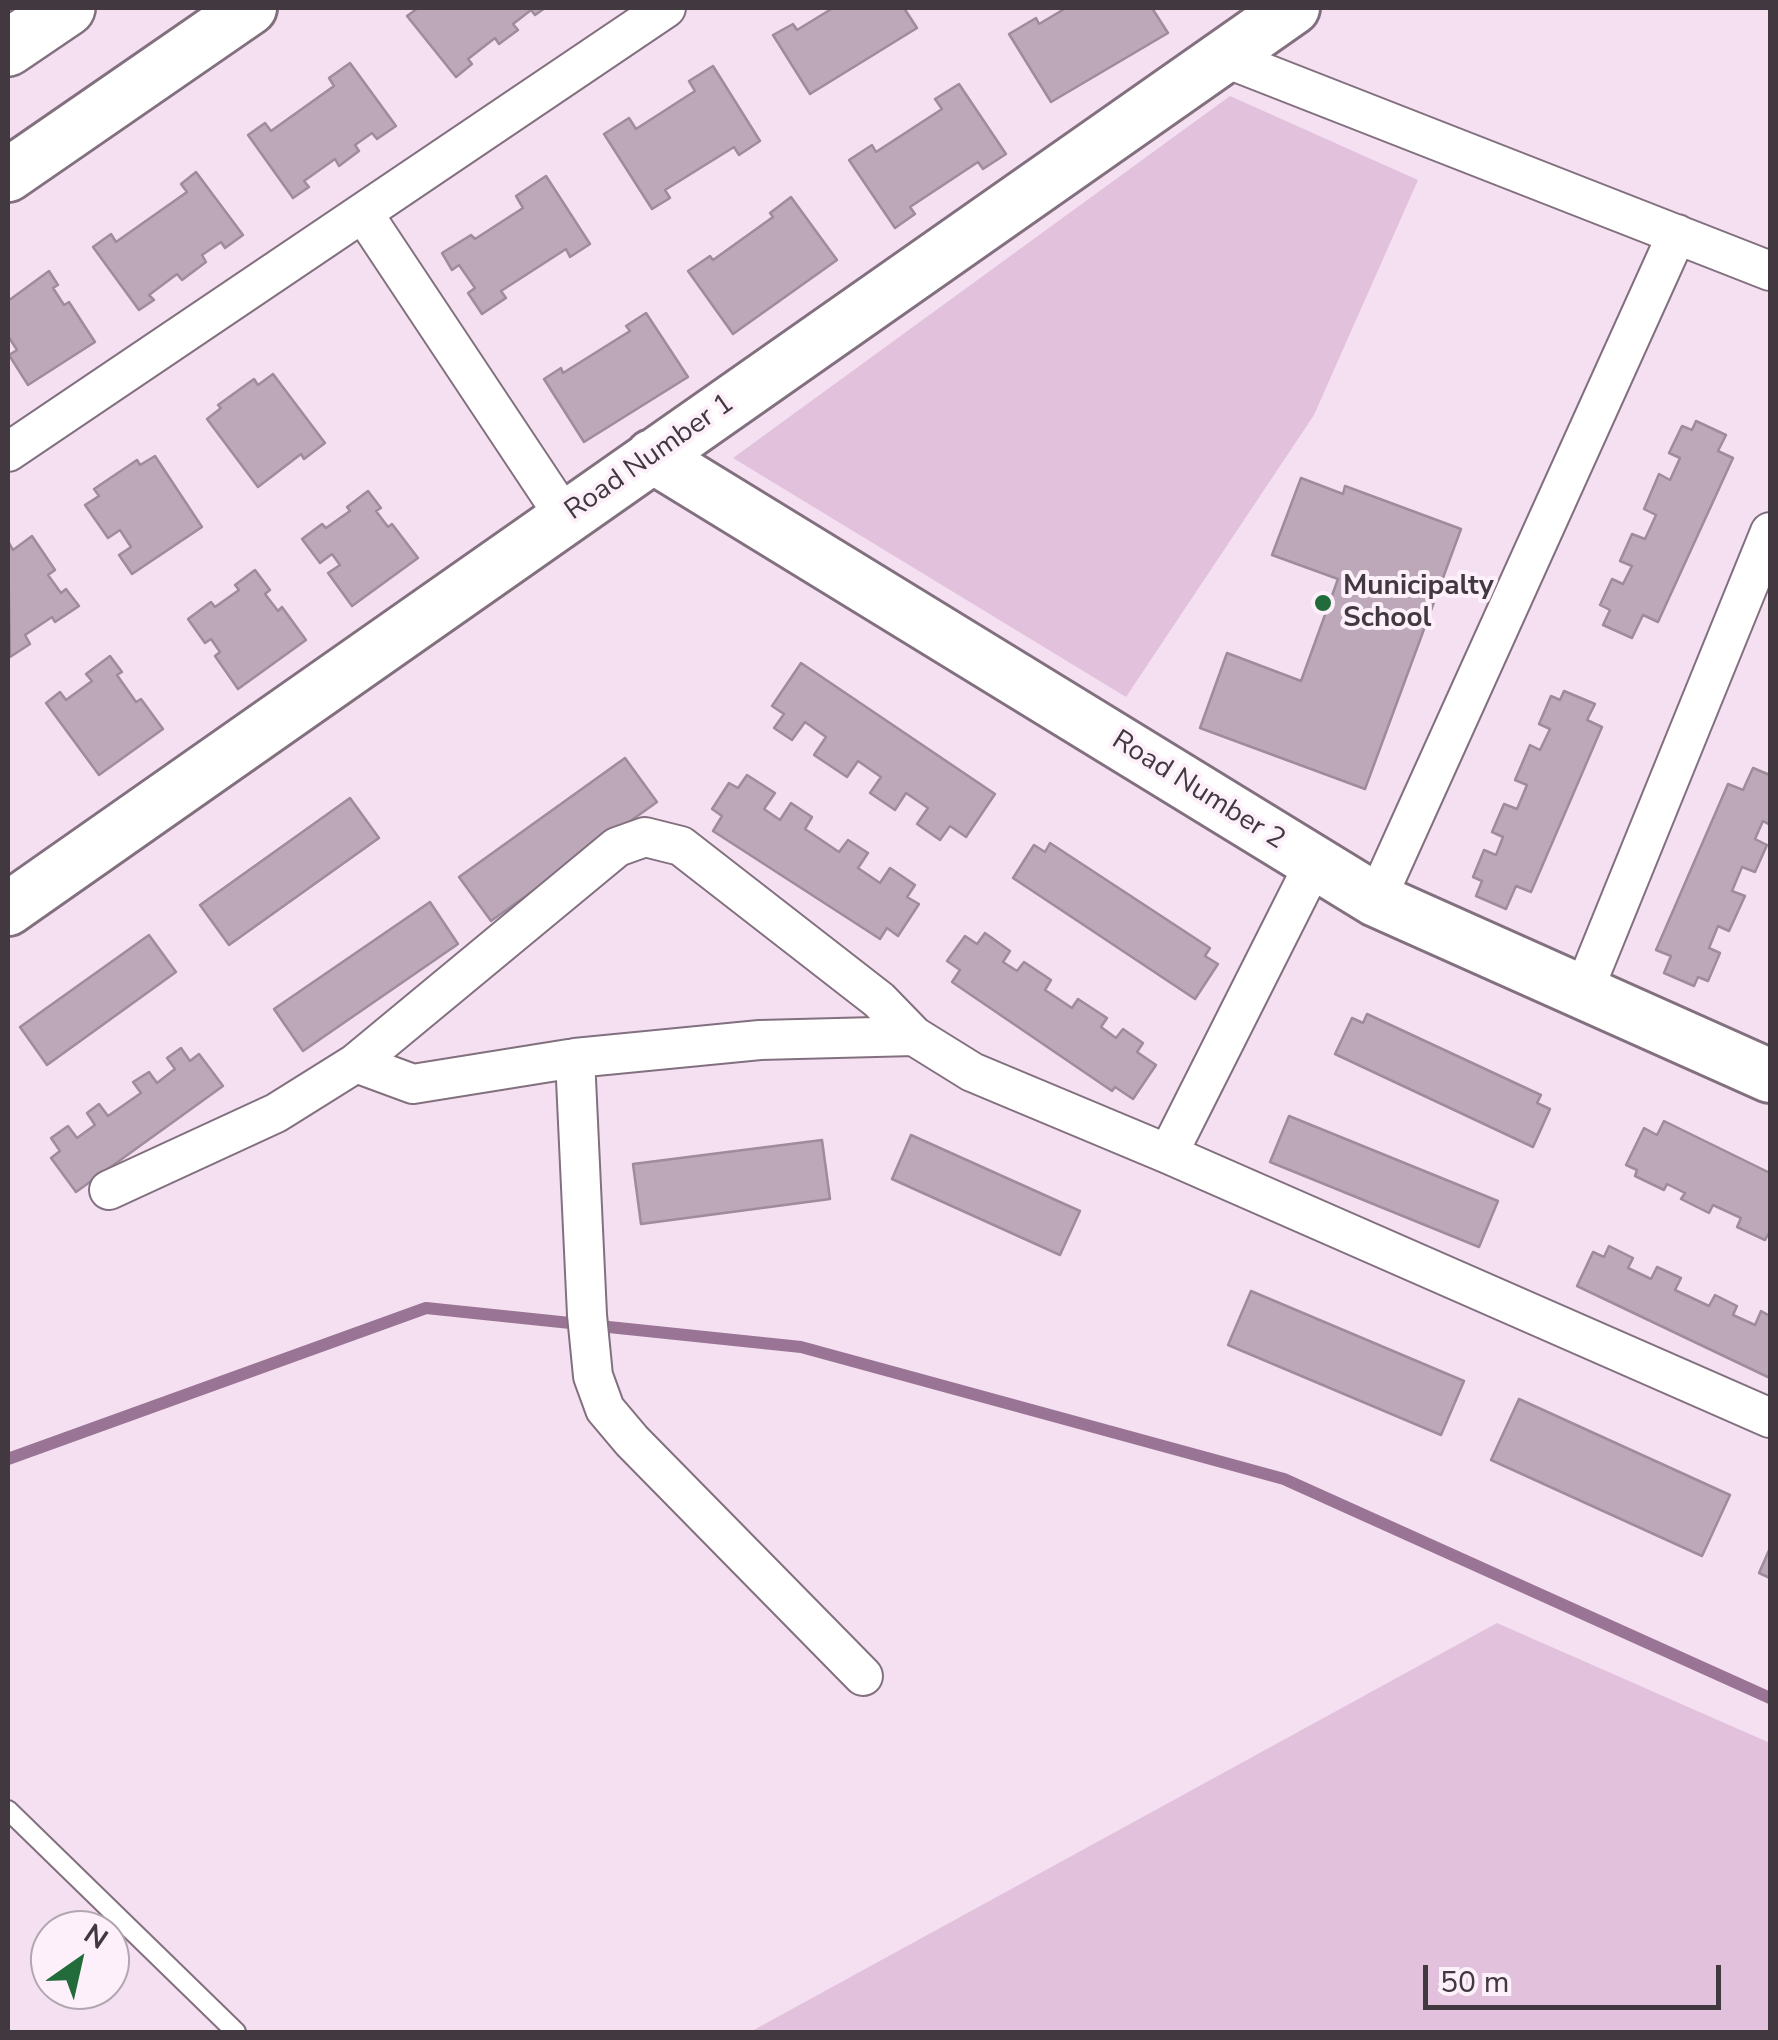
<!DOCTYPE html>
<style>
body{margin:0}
#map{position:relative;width:1778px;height:2040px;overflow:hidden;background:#f5e0f2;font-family:"Nunito Sans",sans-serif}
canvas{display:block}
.frame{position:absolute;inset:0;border:10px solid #41393f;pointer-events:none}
.north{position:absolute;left:30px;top:1910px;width:100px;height:100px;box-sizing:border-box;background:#fdf0fb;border:2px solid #b2a7b0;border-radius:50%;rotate:34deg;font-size:28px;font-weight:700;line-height:40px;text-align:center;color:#41393f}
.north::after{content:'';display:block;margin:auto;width:35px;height:45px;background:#216c3a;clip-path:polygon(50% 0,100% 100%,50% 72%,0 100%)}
.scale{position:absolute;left:1423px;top:1965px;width:298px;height:45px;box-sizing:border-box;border:5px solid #41393f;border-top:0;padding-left:12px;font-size:30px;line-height:35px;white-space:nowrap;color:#41393f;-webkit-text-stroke:8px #fdf0fb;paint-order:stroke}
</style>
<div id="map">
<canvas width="1778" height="2040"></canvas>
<div class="frame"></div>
<div class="north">N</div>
<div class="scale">50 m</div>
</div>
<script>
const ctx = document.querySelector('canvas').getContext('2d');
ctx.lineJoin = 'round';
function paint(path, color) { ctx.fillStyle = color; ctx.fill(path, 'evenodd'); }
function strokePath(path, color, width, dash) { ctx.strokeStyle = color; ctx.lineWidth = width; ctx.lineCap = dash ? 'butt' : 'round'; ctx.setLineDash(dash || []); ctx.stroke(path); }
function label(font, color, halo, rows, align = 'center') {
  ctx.font = font + ' "Nunito Sans",sans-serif'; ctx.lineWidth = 8; ctx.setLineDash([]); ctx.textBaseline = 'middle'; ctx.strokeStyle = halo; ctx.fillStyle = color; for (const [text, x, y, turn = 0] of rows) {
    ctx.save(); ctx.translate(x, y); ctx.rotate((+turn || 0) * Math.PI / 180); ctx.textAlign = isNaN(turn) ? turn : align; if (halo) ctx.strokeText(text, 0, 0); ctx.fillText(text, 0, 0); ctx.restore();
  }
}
paint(new Path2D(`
 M1230 96 1418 180 1314 415 1126 697 733 458Z
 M1497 1623 1770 1743V2032H750Z`), '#e2c1dd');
strokePath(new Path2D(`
 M8 1459 426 1308 801 1347 1284 1479 1770 1698`), '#9a7494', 12);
const building = new Path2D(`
 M418 8H545L535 15 531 10 513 24 518 30 499 44 495 38 468 59 472 64 456 77 407 16Z
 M833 8H904L917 28 810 94 773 35 793 24 797 30Z
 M1066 8H1152L1168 33 1051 102 1009 34 1036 18 1039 24Z
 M350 63 396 126 377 139 372 133 355 145 359 151 339 166 335 159 304 181 309 187 293 198 248 135 265 123 271 131 334 86 329 78Z
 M713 66 760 141 739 155 734 147 665 190 670 198 652 209 604 134 629 118 636 129 695 91 689 81Z
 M959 84 1006 154 983 169 978 162 910 207 915 214 895 228 849 160 872 145 876 152 942 109 935 99Z
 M196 172 243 235 225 248 221 242 202 255 206 262 182 280 177 274 149 295 154 300 139 310 93 247 111 234 116 242 187 192 181 184Z
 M546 176 590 244 570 257 566 249 501 291 506 298 482 314 468 293 475 288 459 265 452 270 442 253 471 235 475 239 523 208 516 196Z
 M791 197 837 260 733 334 688 271 710 256 713 260 773 217 770 213Z
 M49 271 58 285 53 288 64 305 69 302 95 342 28 385 9 355 17 350 8 336V301Z
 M646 313 688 377 584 442 544 379 561 368 563 373 630 331 626 326Z
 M273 374 325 443 304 459 301 454 258 487 207 419 221 408 218 405 254 379 258 385Z
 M1696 421 1726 435 1718 451 1733 458 1658 622 1643 615 1632 638 1603 625 1610 610 1600 605 1612 579 1623 584 1632 566 1620 561 1632 534 1645 539 1656 515 1644 509 1659 474 1670 480 1680 458 1669 453 1682 426 1692 430Z
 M155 456 202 527 132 574 119 555 131 547 120 530 108 538 85 505 99 496 94 489 137 460 140 465Z
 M1301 478 1343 494 1345 486 1461 529 1365 789 1200 728 1227 653 1301 681 1338 579 1272 555Z
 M368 491 381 508 376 511 388 527 392 524 418 558 352 606 328 573 340 565 332 554 320 563 302 539 322 524 326 528 350 511 347 507Z
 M32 536 55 570 48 575 61 593 66 589 79 606 55 622 52 617 25 635 30 644 10 657 8 541 13 550Z
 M255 570 270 590 265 594 278 611 282 607 306 640 238 689 215 656 220 652 211 639 205 643 188 619 211 602 215 607 239 590 235 585Z
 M110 656 122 672 117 675 136 702 141 699 163 729 99 775 46 703 60 692 66 700 92 681 86 674Z
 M801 663 995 794 966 837 950 826 940 840 917 824 928 808 906 793 895 810 870 793 881 777 858 761 847 777 814 755 826 737 805 722 792 740 774 728 784 714 772 706Z
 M1564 691 1595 704 1587 720 1602 727 1531 892 1516 886 1506 909 1476 896 1482 881 1473 877 1484 850 1496 855 1503 837 1492 832 1504 804 1517 809 1527 785 1515 780 1530 745 1540 750 1550 729 1539 724 1551 696 1560 700Z
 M625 758 657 802 491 921 459 877Z
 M1753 768 1770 775V825L1763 821 1755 839 1767 845 1755 872 1742 867 1732 891 1745 896 1729 931 1718 926 1709 948 1720 953 1708 981 1698 977 1694 986 1664 973 1671 956 1656 950 1728 784 1743 790Z
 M747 775 775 793 764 809 780 820 791 803 812 817 805 829 839 852 848 840 868 853 858 868 880 883 890 868 915 885 907 897 919 904 898 936 887 928 880 939 713 831 722 816 712 809 729 783 738 788Z
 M350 798 379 838 229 945 200 905Z
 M1050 843 1210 948 1205 956 1218 964 1195 999 1013 878 1034 845 1045 852Z
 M430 902 458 944 303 1051 274 1009Z
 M985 933 1010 951 1003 962 1017 971 1024 962 1051 980 1045 990 1072 1008 1078 999 1107 1018 1101 1027 1116 1038 1123 1029 1143 1043 1137 1052 1156 1065 1133 1099 1115 1087 1112 1091 952 982 960 970 947 961 965 936 977 944Z
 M149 935 176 972 47 1065 20 1027Z
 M1367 1014 1541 1095 1537 1103 1550 1109 1533 1147 1335 1054 1352 1018 1363 1023Z
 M181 1048 190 1061 199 1054 223 1086 76 1192 51 1158 60 1151 51 1138 68 1126 77 1138 95 1125 87 1113 99 1104 108 1116 141 1093 133 1082 149 1072 157 1083 175 1069 167 1058Z
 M1289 1116 1498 1201 1479 1247 1270 1162Z
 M1664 1121 1770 1173V1231L1765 1240 1737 1227 1741 1218 1713 1205 1709 1213 1681 1199 1685 1193 1667 1184 1664 1190 1635 1176 1637 1170 1626 1165 1644 1128 1657 1135Z
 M911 1135 1080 1211 1060 1255 892 1179Z
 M822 1140 830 1199 641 1224 633 1164Z
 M1609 1246 1633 1258 1628 1268 1651 1279 1657 1267 1681 1278 1675 1290 1709 1306 1715 1295 1737 1306 1733 1315 1755 1325 1761 1311 1770 1316V1378L1577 1286 1593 1252 1604 1257Z
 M1251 1291 1464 1381 1441 1435 1228 1345Z
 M1519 1399 1730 1495 1702 1556 1491 1460Z
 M1770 1548V1578L1759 1573Z`);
paint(building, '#bca8b9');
strokePath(building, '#9e8b9b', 2.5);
const lane = new Path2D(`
 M8 1810 236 2032`);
const street = new Path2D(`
 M1223 57 1770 271
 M363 213 565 517
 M8 452 666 8
 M1376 900 1677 234
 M1583 992 1770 532
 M575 1058 587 1315 593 1376 605 1409 632 1441 863 1676
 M356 1063 617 847 645 837 681 846 879 1000 914 1036
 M1168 1154 1315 862
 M109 1190 276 1113 356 1063 413 1084 575 1058 760 1040 914 1036 972 1072 1168 1154 1770 1418`);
const secondary = new Path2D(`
 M8 175 250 8
 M652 456 1376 900 1770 1076
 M8 909 1293 8`);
const highway = new Path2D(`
 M8 48 67 8`);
strokePath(lane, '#82707f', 22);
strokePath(street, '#82707f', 42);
strokePath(secondary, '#82707f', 58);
strokePath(highway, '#82707f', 60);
strokePath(lane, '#fff', 18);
strokePath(street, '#fff', 38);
strokePath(secondary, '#fff', 52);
strokePath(highway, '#fff', 55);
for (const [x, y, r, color] of [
 [1323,603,10,"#216c3a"]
]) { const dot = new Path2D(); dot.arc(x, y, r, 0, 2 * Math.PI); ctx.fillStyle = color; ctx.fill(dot); strokePath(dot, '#fdf0fb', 4); }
label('28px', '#41393f', '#fdf0fb', [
 ["Road Number 1",650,458,-35],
 ["Road Number 2",1198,791,32]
]);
label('bold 28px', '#41393f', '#fdf0fb', [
 ["Municipalty",1343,587],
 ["School",1343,619]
], 'left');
</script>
